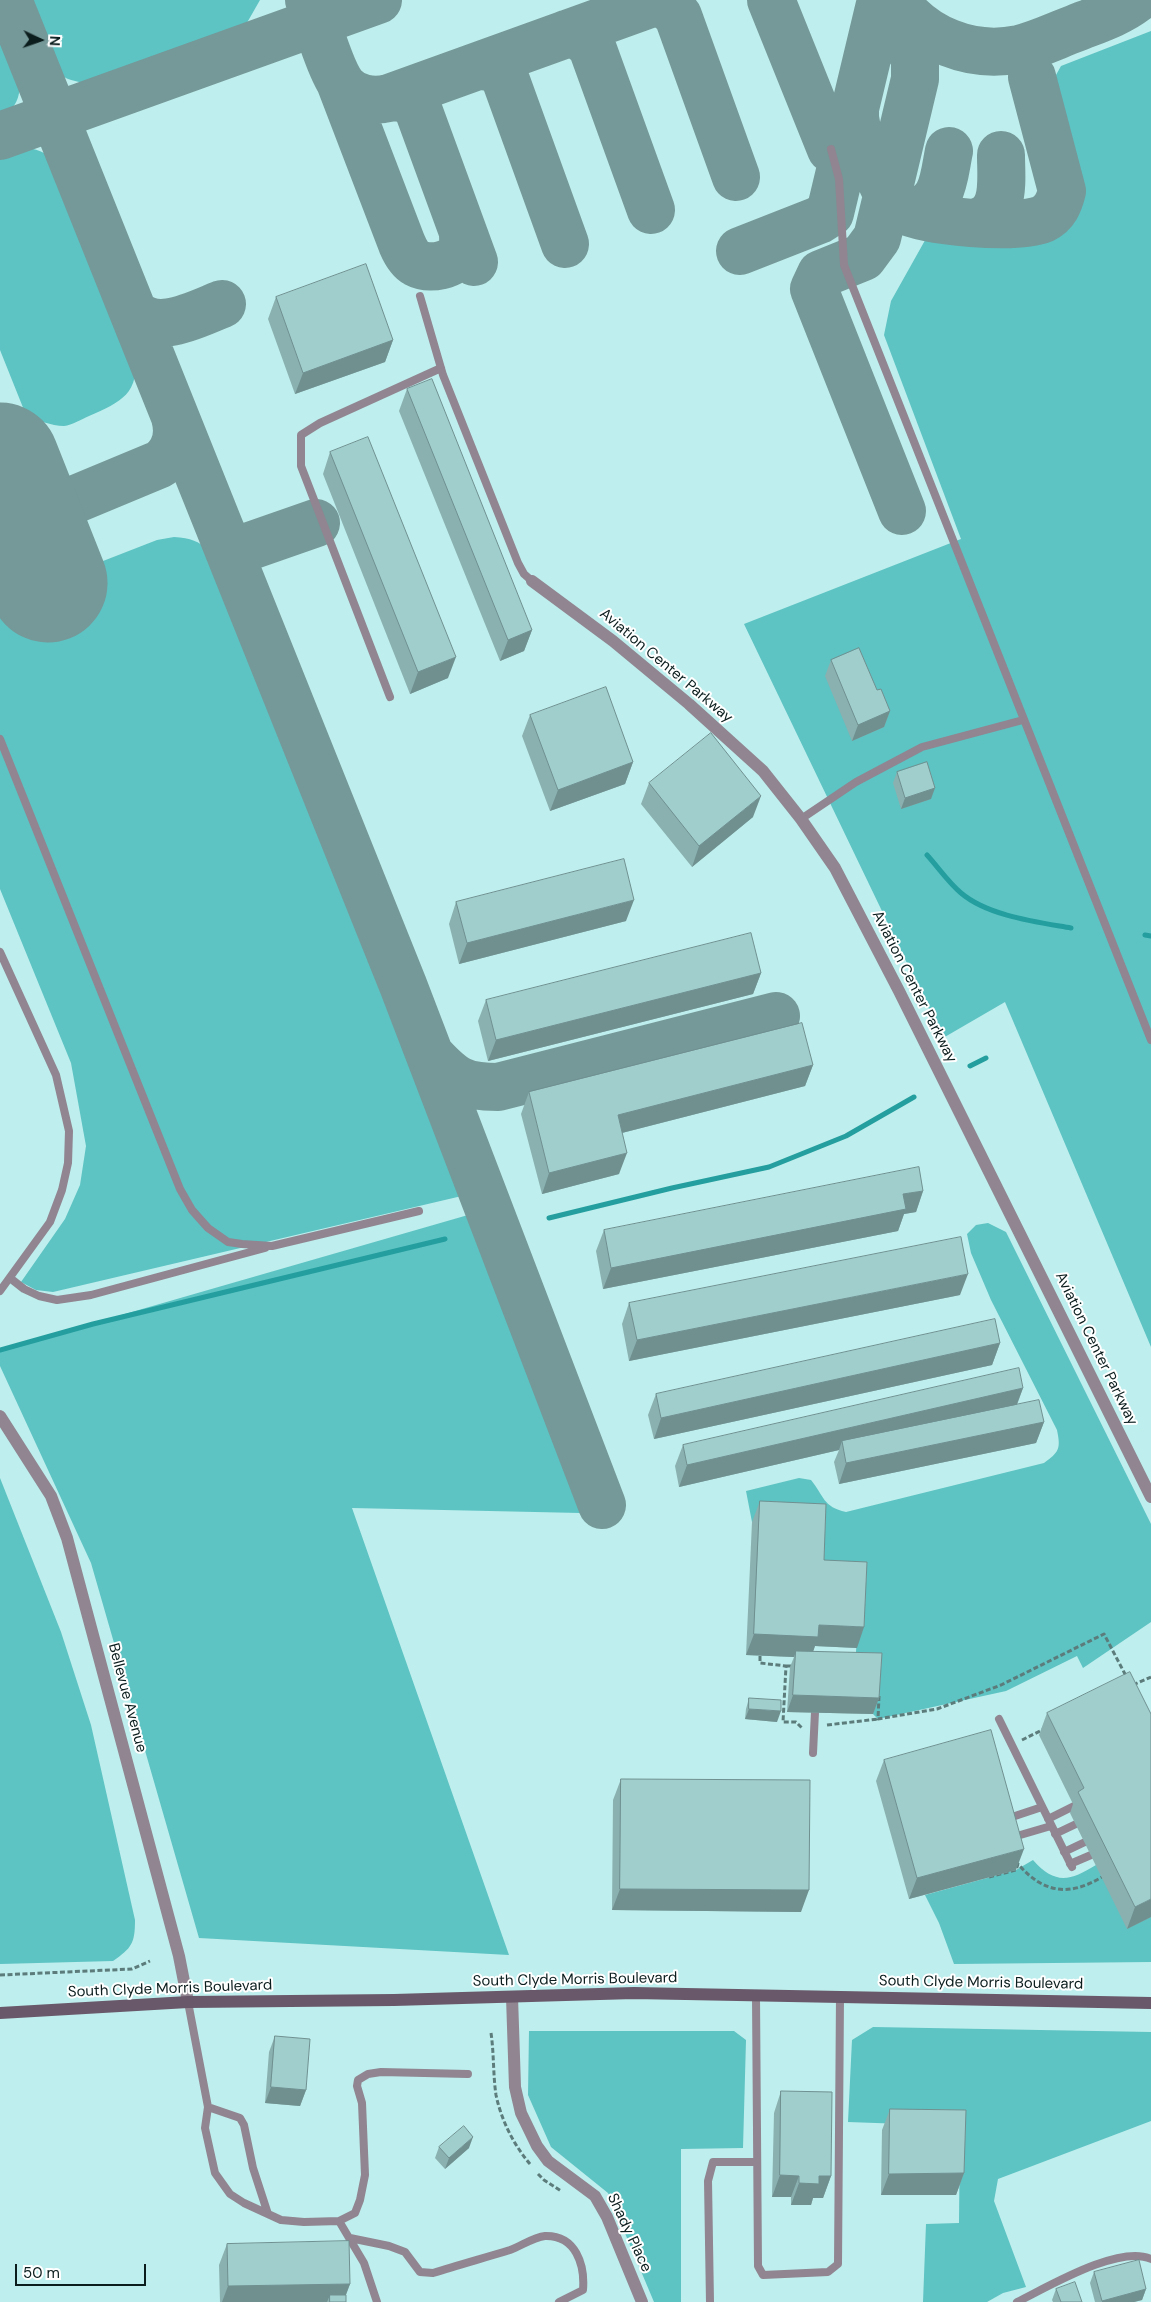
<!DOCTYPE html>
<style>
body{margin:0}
#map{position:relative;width:1151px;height:2302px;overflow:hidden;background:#beeeed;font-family:"DM Sans",sans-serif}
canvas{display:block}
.north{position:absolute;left:15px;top:15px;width:50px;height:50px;-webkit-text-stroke:4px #fff;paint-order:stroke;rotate:93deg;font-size:14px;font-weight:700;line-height:20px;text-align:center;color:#0b1d1d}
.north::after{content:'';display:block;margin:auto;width:18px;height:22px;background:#0b1d1d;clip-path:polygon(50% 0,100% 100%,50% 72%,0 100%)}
.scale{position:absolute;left:15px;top:2264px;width:131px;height:22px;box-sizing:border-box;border:2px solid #0b1d1d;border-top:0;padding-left:6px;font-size:15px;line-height:18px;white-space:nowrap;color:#0b1d1d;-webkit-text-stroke:4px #fff;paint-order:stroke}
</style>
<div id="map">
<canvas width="1151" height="2302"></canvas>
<div class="north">N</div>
<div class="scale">50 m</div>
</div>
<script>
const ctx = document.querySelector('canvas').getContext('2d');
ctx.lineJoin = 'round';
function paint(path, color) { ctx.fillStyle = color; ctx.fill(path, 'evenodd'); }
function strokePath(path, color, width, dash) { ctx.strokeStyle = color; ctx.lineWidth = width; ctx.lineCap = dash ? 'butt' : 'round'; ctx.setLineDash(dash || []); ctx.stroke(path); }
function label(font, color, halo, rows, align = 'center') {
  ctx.font = font + ' "DM Sans",sans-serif'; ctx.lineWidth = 4; ctx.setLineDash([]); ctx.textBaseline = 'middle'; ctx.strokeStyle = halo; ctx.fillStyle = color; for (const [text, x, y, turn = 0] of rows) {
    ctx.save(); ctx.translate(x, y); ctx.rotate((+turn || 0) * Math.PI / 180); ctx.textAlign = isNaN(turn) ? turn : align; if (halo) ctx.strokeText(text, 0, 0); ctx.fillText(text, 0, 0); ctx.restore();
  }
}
paint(new Path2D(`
 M26 0H260L244 28 95 83C85 83 73 82 64 77 48 68 33 18 26 0Z
 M0 22C12 51 38 98 0 118Z
 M1151 31V1347L1005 1002 943 1038 744 624 961 539 884 335 891 301 928 235C967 238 1032 250 1065 223 1075 214 1078 200 1079 188L1051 84 1061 66Z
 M20 147C36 148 47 152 58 165L134 354C141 393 121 402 89 416 82 419 72 425 64 426 51 426 38 420 26 415L0 350V154Z
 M174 537C207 539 212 552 218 581L466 1195 53 1292 36 1290 21 1282 65 1219 80 1185 86 1146 71 1063 0 889V579L8 598 157 540Z
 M475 1213 581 1513 352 1508 509 1955 199 1938 91 1563 0 1366V1350Z
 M988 1223 1006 1232 1151 1524V1622L1083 1668 1077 1656 1006 1691 878 1719 873 1714 855 1669 860 1583 816 1581 818 1525 752 1522 746 1491 799 1478 811 1480C824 1496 823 1507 846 1512L1044 1463C1059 1452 1061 1449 1057 1430L991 1300 971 1253 967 1234 976 1225Z
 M0 1478 61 1632 91 1725 135 1920C135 1943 132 1948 113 1961L0 1964Z
 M1033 1860C1055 1885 1070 1881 1096 1865L1151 1917V1962L954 1964 939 1923 925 1895 1016 1870Z
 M873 2027 1151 2032V2121L998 2179 994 2201 1026 2287 1003 2293 987 2302H923L926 2224 959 2223 960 2126 848 2122 852 2040Z
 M529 2031H734L746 2040 743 2148 681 2149V2302H654L608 2193 551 2147 528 2095Z`), '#5dc3c3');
strokePath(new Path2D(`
 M927 855C938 867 948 882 961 893 988 916 1037 922 1071 928
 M1145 935 1151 936
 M970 1066 986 1058
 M549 1218 672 1188 769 1167 846 1136 914 1097
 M0 1350 93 1324 445 1239`), '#249e9e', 5);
strokePath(new Path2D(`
 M8 0 403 985 602 1505
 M309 0C316 20 331 72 343 86 354 99 373 102 389 98L661 0
 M771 0 831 149
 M891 0 915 60V79L877 238 863 257 821 274 814 289 902 511
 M895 0C922 39 971 59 1019 49 1039 44 1057 35 1076 28 1096 20 1118 13 1135 0
 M652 3 667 5 678 16 736 177
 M566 34 581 36 592 47 651 210
 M479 66 494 67 505 78 565 244
 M340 82 402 244C405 251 409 259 416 263 429 270 455 266 461 251 464 245 463 238 463 232
 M392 97 407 98 418 109 474 262
 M855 108V118L857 129 888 196C891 202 895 206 901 209 927 222 1016 230 1043 219 1055 213 1059 203 1062 191L1032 77
 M0 136 378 0
 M891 210C899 209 906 212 914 211 944 207 944 174 949 151
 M973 223C1007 217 1001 181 1001 155
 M740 251 819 220 830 213 881 0
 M133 311C155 337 196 314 222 304
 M23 521 160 464C175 453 180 435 175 417
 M230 553 316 523
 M431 1056C454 1081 464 1087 498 1087L776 1016`), '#759898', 48);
strokePath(new Path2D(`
 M0 462 48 583`), '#759898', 119);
strokePath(new Path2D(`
 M760 1656V1663L786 1666 783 1722H796L802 1728
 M786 1666H794
 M1133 1685 1151 1677
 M879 1696 878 1719 937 1709 1001 1685 1104 1634 1126 1676
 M827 1725 878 1719
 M1022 1740 1044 1729
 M989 1877 1016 1870 1018 1864C1043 1893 1069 1897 1102 1877
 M0 1975 132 1969 150 1961
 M491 2033C494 2053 493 2075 496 2095 501 2119 513 2144 530 2164
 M538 2174 544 2180 561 2191`), '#5c7c7b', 3, [5, 2.5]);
strokePath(new Path2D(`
 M831 149 839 179 844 265 1151 1040
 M420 296 443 375 518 563 524 574 532 581
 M390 697 301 466V435L320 423 441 368
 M0 739 180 1189 192 1210 208 1228 228 1242 242 1244 272 1246 419 1211
 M801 819 856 782 922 747 1023 720
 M0 952 56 1075 69 1131 68 1163 62 1190 50 1222 0 1291
 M10 1278 24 1289 39 1296 57 1300 91 1295 265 1248
 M999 1719 1072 1867
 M813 1753 815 1712
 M1006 1819 1042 1807
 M1048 1819 1074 1806
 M1055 1834 1076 1824
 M1010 1838 1051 1826
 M1064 1852 1085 1842
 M1070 1864 1091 1855
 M756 1997 758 2266 763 2275 828 2272 838 2264 840 1997
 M188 2002 208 2107 205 2128 215 2173 230 2194 244 2203 281 2220 304 2222 339 2221 355 2213 360 2200 365 2175 362 2103 357 2086 358 2080 368 2074 381 2072 468 2074
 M208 2107 240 2118 244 2125 253 2168 268 2214
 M339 2221 364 2263 377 2302
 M350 2238 389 2246 405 2252 420 2272 433 2273C458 2265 484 2258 510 2250 521 2246 534 2237 545 2236 576 2235 585 2265 583 2290L559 2302
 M710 2302 708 2181 713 2162H757
 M1017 2302C1046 2288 1119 2244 1151 2259`), '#908590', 8);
strokePath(new Path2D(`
 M532 581 613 641 689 704 763 771 801 819 835 868 899 991 1151 1497
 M512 1997 515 2087 521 2113 537 2146 548 2161 595 2196 607 2217 642 2302`), '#908590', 12);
strokePath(new Path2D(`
 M0 1416 51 1496 67 1538 179 1956 188 2002`), '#908590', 12);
strokePath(new Path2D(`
 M0 2013 188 2002 394 2000 634 1993 1151 2003`), '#695869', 12);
paint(new Path2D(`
 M276 297 393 340 385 362 295 394 268 319Z
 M407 389 532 630 524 651 500 661 399 411Z
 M330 452 448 678 410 694 323 474Z
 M831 660 877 690 890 711 884 727 852 741 825 676Z
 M530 715 633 762 625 784 550 811 522 736Z
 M897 772 931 799 901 809 893 783Z
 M649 783 753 817 692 867 641 804Z
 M456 902 626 921 459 964 449 924Z
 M761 973 753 994 488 1061 478 1021 486 1000Z
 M813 1065 805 1086 622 1133 619 1174 542 1194 521 1114 529 1092Z
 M923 1191 916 1212 904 1214 898 1231 603 1289 596 1251 604 1230Z
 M960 1295 629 1361 622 1324 629 1303Z
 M1000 1343 992 1365 654 1439 648 1415 656 1394Z
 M1023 1388 1017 1405 1044 1422 1036 1443 839 1484 834 1462 839 1450 679 1487 675 1466 683 1445Z
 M760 1501 824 1560 857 1648 815 1646 813 1651 879 1698 873 1714 787 1712 790 1667 794 1657 746 1655 752 1522Z
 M749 1698 777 1722 745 1719 746 1709Z
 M1047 1713 1151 1917 1127 1929 1070 1813 1073 1804 1039 1735Z
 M884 1760 1016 1870 909 1899 876 1781Z
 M621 1779 801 1912 612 1910 613 1800Z
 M275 2036 306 2090 300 2106 265 2103 269 2052Z
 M781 2091 831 2176 823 2198H813L811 2205H791V2197H772L774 2113Z
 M890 2109 964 2173 956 2195H881L882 2130Z
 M439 2147 469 2148 445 2169 435 2158Z
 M227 2244 350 2284 346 2295V2302H220L219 2265Z
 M1094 2272 1146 2289 1142 2300 1134 2302H1095L1090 2283Z
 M1056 2289 1082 2302H1053L1052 2300Z`), '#8ab1b0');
paint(new Path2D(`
 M393 340 385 362 295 394 303 373Z
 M532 630 524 651 500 661 508 640Z
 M456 657 448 678 410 694 418 672Z
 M890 711 884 727 852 741 858 725Z
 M633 762 625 784 550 811 558 790Z
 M935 788 931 799 901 809 905 798Z
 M761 796 753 817 692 867 699 846Z
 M634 900 626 921 459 964 467 943Z
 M761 973 753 994 488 1061 496 1040Z
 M813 1065 805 1086 610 1136 618 1115Z
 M627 1153 619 1174 542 1194 549 1173Z
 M923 1191 916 1212 904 1214 898 1231 603 1289 611 1268 903 1194Z
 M968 1274 960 1295 629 1361 637 1340Z
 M1000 1343 992 1365 654 1439 661 1418Z
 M1023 1388 1015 1409 842 1441 839 1450 679 1487 687 1465Z
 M1044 1422 1036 1443 839 1484 846 1463Z
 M819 1625 864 1627 857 1648 815 1646 811 1658 796 1651 794 1657 746 1655 754 1634Z
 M793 1695 879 1698 873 1714 787 1712Z
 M749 1709 781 1711 777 1722 745 1719Z
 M1024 1849 1016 1870 909 1899 917 1878Z
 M620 1889 809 1890 801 1912 612 1910Z
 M1151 1899V1917L1127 1929 1135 1907Z
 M271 2087 306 2090 300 2106 265 2103Z
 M473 2137 469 2148 445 2169 449 2158Z
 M964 2173 956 2195H881L889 2174Z
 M780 2175 799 2176 791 2197H772Z
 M819 2176H831L823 2198H813L811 2205H791L799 2183Z
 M350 2284 343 2302 330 2295 327 2302H222L228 2286Z
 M1146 2289 1142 2300 1134 2302H1102V2301Z`), '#709090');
const building = new Path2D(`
 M366 264 393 340 303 373 276 297Z
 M432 379 532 630 508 640 407 389Z
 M368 437 456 657 418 672 330 452Z
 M859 648 877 690 881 689 890 711 858 725 831 660Z
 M606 687 633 762 558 790 530 715Z
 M711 733 761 796 699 846 649 783Z
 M927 762 935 788 905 798 897 772Z
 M624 859 634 900 467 943 456 902Z
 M751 933 761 973 496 1040 486 1000Z
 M802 1023 813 1065 618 1115 627 1153 549 1173 529 1092Z
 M919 1167 923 1191 903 1194 906 1209 611 1268 604 1230Z
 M961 1237 968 1274 637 1340 629 1303Z
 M995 1319 1000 1343 661 1418 656 1394Z
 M1019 1368 1023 1388 687 1465 683 1445Z
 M1039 1400 1044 1422 846 1463 842 1441Z
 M760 1501 826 1504 824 1560 867 1562 864 1627 819 1625 818 1637 754 1634Z
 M796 1651 882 1653 879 1698 793 1695Z
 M1130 1672 1151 1714V1899L1135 1907 1078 1792 1084 1788 1047 1713Z
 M749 1698 781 1700V1711L749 1709Z
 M991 1730 1024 1849 917 1878 884 1760Z
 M621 1779 810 1780 809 1890 620 1889Z
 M275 2036 310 2039 306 2090 271 2087Z
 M781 2091 832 2092 831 2176H819V2184L799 2183V2176L780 2175Z
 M890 2109 966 2110 964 2173 889 2174Z
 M464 2126 473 2137 449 2158 439 2147Z
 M349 2241 350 2284 228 2286 227 2244Z
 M1139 2260 1146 2289 1102 2301 1094 2272Z
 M1075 2282 1082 2302H1061L1056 2289Z
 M330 2295H346V2302H330Z`);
paint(building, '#a0cecd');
strokePath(building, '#709090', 1);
label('15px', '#0b1d1d', '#fff', [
 ["Aviation Center Parkway",666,666,40],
 ["Aviation Center Parkway",914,987,63],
 ["Aviation Center Parkway",1096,1349,64],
 ["Bellevue Avenue",127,1698,75],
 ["South Clyde Morris Boulevard",575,1980,-1],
 ["South Clyde Morris Boulevard",981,1983,1],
 ["South Clyde Morris Boulevard",170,1989,-2],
 ["Shady Place",629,2233,65]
]);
</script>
